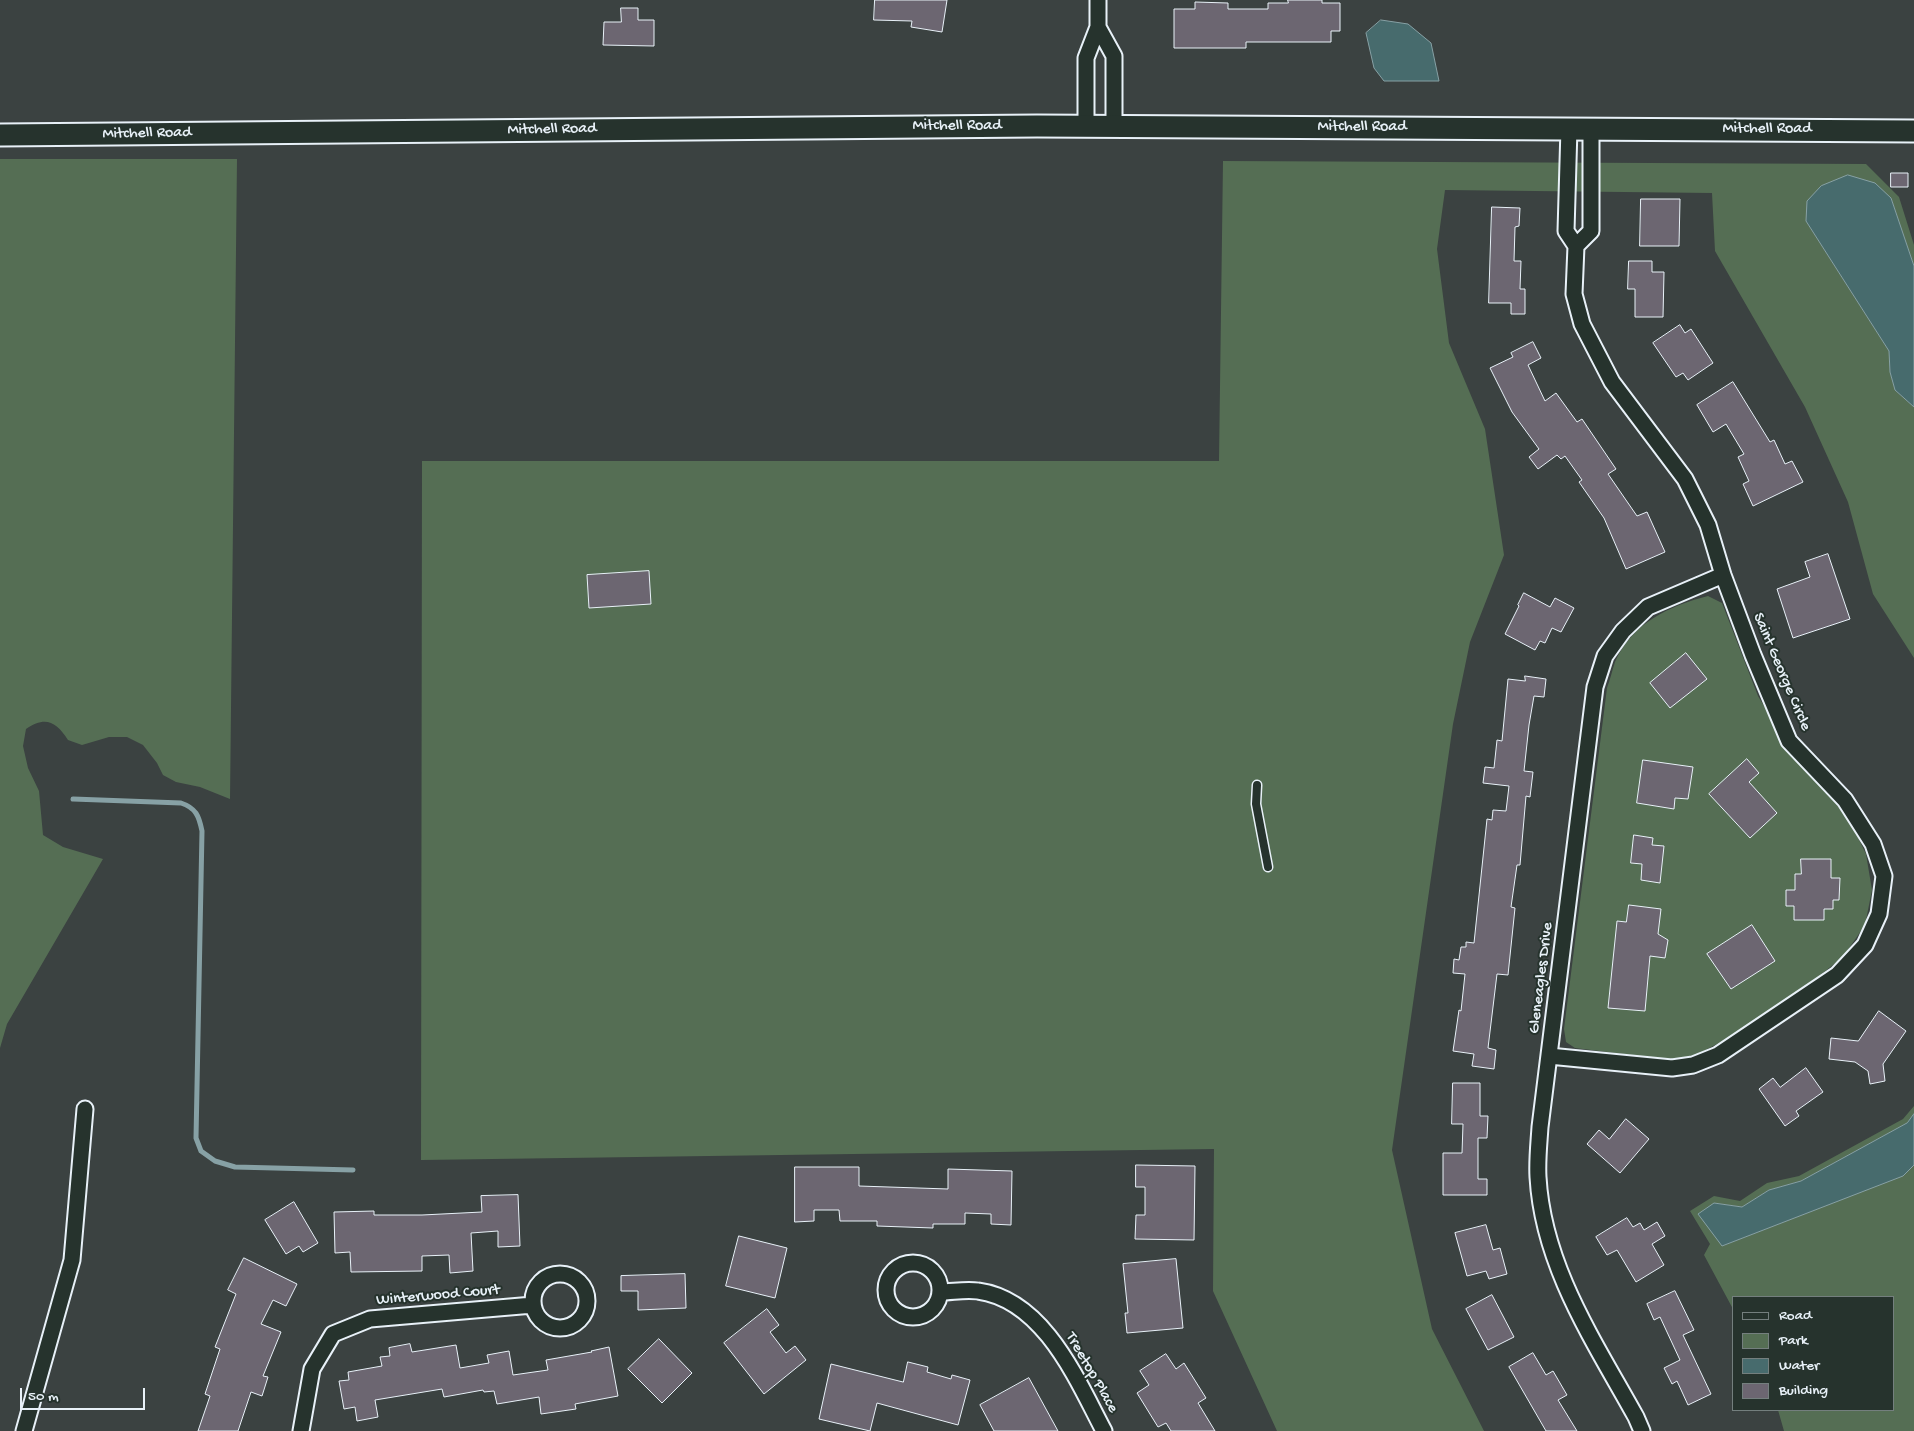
<!DOCTYPE html>
<style>
body{margin:0}
#map{position:relative;width:1914px;height:1431px;overflow:hidden;background:#3b4241;font-family:"Gochi Hand",sans-serif}
canvas{display:block}
.legend{position:absolute;left:1732px;top:1296px;width:162px;height:115px;box-sizing:border-box;background:#26332d;border:1px solid #747f7e;margin:0;padding:6px 9px;list-style:none;font-size:15px;color:#e8f1f8}
.legend li{display:flex;align-items:center;gap:10px;height:25px}
.legend b{width:25px;border:1px solid #747f7e}
.scale{position:absolute;left:20px;top:1388px;width:125px;height:22px;box-sizing:border-box;border:2px solid #e8f1f8;border-top:0;padding-left:6px;font-size:15px;line-height:18px;white-space:nowrap;color:#e8f1f8;-webkit-text-stroke:4px #26332d;paint-order:stroke}
</style>
<div id="map">
<canvas width="1914" height="1431"></canvas>
<ul class="legend">
<li><b style="height:6px;background:#26332d"></b>Road</li>
<li><b style="height:14px;background:#556e54"></b>Park</li>
<li><b style="height:14px;background:#476b6d"></b>Water</li>
<li><b style="height:14px;background:#6c6671"></b>Building</li>
</ul>
<div class="scale">50 m</div>
</div>
<script>
const ctx = document.querySelector('canvas').getContext('2d');
ctx.lineJoin = 'round';
function paint(path, color) { ctx.fillStyle = color; ctx.fill(path, 'evenodd'); }
function strokePath(path, color, width, dash) { ctx.strokeStyle = color; ctx.lineWidth = width; ctx.lineCap = dash ? 'butt' : 'round'; ctx.setLineDash(dash || []); ctx.stroke(path); }
function label(font, color, halo, rows, align = 'center') {
  ctx.font = font + ' "Gochi Hand",sans-serif'; ctx.lineWidth = 4; ctx.setLineDash([]); ctx.textBaseline = 'middle'; ctx.strokeStyle = halo; ctx.fillStyle = color; for (const [text, x, y, turn = 0] of rows) {
    ctx.save(); ctx.translate(x, y); ctx.rotate((+turn || 0) * Math.PI / 180); ctx.textAlign = isNaN(turn) ? turn : align; if (halo) ctx.strokeText(text, 0, 0); ctx.fillText(text, 0, 0); ctx.restore();
  }
}
paint(new Path2D(`
 M0 159H237L230 799 200 787 176 782 163 775 157 763 143 745 127 737H109L82 745 68 740C56 721 45 716 26 729L23 746 28 768 39 791 43 835 63 847 103 859 7 1024 0 1048Z
 M1223 161 1866 164 1899 197 1914 245V266L1891 198 1806 221 1889 351 1890 372 1895 390 1914 407V658L1873 594 1848 502 1805 407 1715 251 1712 193 1445 190 1437 249 1449 343 1485 429 1504 555 1470 642 1453 724 1392 1150 1432 1329 1484 1431H1277L1213 1291 1214 1149 421 1160 422 461H1219Z
 M1708 596 1722 603 1758 696 1793 753 1849 819 1866 854 1872 890 1865 925 1843 957 1819 976 1734 1035 1696 1055 1672 1060 1575 1048 1566 1042 1564 1029 1607 688C1610 680 1612 671 1615 662 1632 623 1669 606 1708 596Z
 M1914 1106V1114L1907 1123 1801 1181 1769 1190 1742 1207 1714 1203 1722 1246 1902 1176 1914 1165V1431H1784L1778 1410H1893V1297H1733V1309L1704 1255 1710 1244 1690 1211 1714 1196 1740 1201 1767 1183 1799 1176 1903 1119Z`), '#556e54');
const water = new Path2D(`
 M1381 20 1408 24 1431 43 1439 81H1384L1374 68 1366 33Z
 M1848 175 1875 183 1891 198 1914 266V407L1895 390 1890 372 1889 351 1806 221 1807 201 1821 186Z
 M1914 1114V1165L1903 1176 1722 1246 1698 1214 1714 1203 1742 1207 1769 1190 1801 1181 1907 1123Z`);
paint(water, '#476b6d');
strokePath(water, '#87a1a5', 1);
strokePath(new Path2D(`
 M73 799 181 803C196 808 199 816 202 831L196 1138 201 1151 215 1161 235 1167 353 1170`), '#87a1a5', 5);
const building = new Path2D(`
 M875 0H947L942 32 911 27 912 21 874 20Z
 M1288 0H1322V3H1340V31H1331V42H1246V48H1174V9H1195V2L1228 3V9H1268V3H1288Z
 M621 8H638V20H654V46L603 45 604 22H621Z
 M1891 173H1908V187H1891Z
 M1641 199H1680L1679 246H1640Z
 M1492 207 1520 208 1519 226 1515 227 1514 261H1521L1520 289H1525V314H1511V303H1489Z
 M1629 261H1652V272H1664L1663 317H1635V289H1628Z
 M1680 325 1685 333 1691 329 1713 363 1688 380 1683 373 1676 377 1653 343Z
 M1533 342 1541 358 1528 365 1545 401 1556 393 1577 422 1582 419 1616 469 1608 474 1637 516 1647 512 1665 552 1626 569 1604 518 1579 482 1582 480 1565 456 1561 459 1557 455 1538 469 1529 457 1539 449 1512 412 1490 368 1513 357 1511 353Z
 M1733 382 1770 442 1774 440 1785 464 1792 461 1803 482 1753 506 1743 484 1749 481 1738 457 1744 454 1726 424 1713 432 1697 405Z
 M1828 554 1850 619 1793 638 1777 589 1810 577 1805 562Z
 M649 571 651 604 589 608 587 575Z
 M1524 593 1550 607 1555 598 1574 608 1561 632 1552 628 1545 643 1540 641 1535 650 1505 634 1519 606 1518 605Z
 M1686 653 1707 679 1670 708 1650 683Z
 M1525 676 1546 679 1544 697 1534 696 1529 725 1524 771 1533 772 1530 797 1526 796 1520 865H1517L1511 907 1515 908 1508 975 1497 974 1488 1048 1496 1050 1494 1069 1472 1066 1474 1054 1453 1051 1459 1010 1461 1011 1465 974 1453 973 1454 959 1459 960 1461 947H1466V942L1474 943 1487 819 1492 820 1493 810 1506 811 1509 786 1483 783 1485 767 1494 768 1497 740 1502 741 1508 679 1525 681Z
 M1747 759 1759 773 1749 782 1777 813 1750 838 1709 794Z
 M1643 760 1693 767 1688 799 1675 798 1674 809 1637 803Z
 M1634 835 1653 838 1652 845 1664 846 1660 883 1641 880 1642 864 1631 863Z
 M1801 859H1831V878H1840L1839 900H1833V909H1824V920H1794V906H1786V890H1795V874H1801Z
 M1629 905 1661 909 1658 934 1668 940 1665 958 1650 956 1645 1011 1608 1008 1617 921 1626 922Z
 M1752 925 1775 961 1731 989 1707 954Z
 M1879 1011 1906 1031 1883 1064 1885 1081 1870 1084 1868 1071 1855 1062 1829 1059 1831 1038 1858 1041Z
 M1806 1068 1823 1092 1796 1111 1799 1116 1785 1126 1759 1089 1773 1078 1780 1087Z
 M1453 1083H1480V1116H1488L1487 1138H1478V1179H1487V1195H1443V1153H1462L1463 1124H1452Z
 M1626 1119 1649 1139 1620 1173 1587 1144 1599 1130 1609 1139Z
 M1136 1165 1195 1166 1194 1240 1135 1239 1136 1215H1145V1187H1136Z
 M795 1167H859V1186L948 1189V1169L1012 1171 1011 1225 991 1224V1214L965 1213V1224H933V1228L877 1226V1221H840L839 1210H814V1221L795 1222Z
 M518 1195 520 1246 498 1247V1231L471 1233 473 1271 450 1273 449 1255 422 1256V1271L351 1272 350 1252 335 1253 334 1212 374 1211V1215H422L482 1212 481 1196Z
 M294 1202 318 1243 303 1252 299 1246 286 1254 265 1220Z
 M1627 1218 1633 1227 1640 1223 1644 1230 1657 1222 1665 1236 1652 1244 1664 1265 1636 1282 1617 1250 1607 1255 1596 1237Z
 M1486 1225 1493 1250 1500 1248 1507 1274 1489 1279 1486 1271 1467 1276 1455 1233Z
 M739 1236 787 1248 775 1298 726 1286Z
 M244 1258 297 1284 286 1306 273 1300 261 1324 281 1332 263 1376 268 1377 262 1396 251 1392 238 1431H198L210 1396 205 1394 220 1349 215 1347 236 1294 228 1290Z
 M1176 1259 1183 1328 1127 1333 1125 1313H1128L1123 1264Z
 M685 1274 686 1308 638 1310V1291H621V1276Z
 M1675 1291 1694 1330 1683 1335 1711 1394 1688 1405 1677 1381 1672 1384 1664 1368 1680 1360 1660 1317 1654 1320 1647 1304Z
 M1492 1295 1514 1337 1488 1350 1466 1309Z
 M767 1309 779 1325 770 1332 786 1353 795 1346 806 1360 764 1394 724 1343Z
 M659 1339 692 1373 662 1403 628 1369Z
 M410 1344 412 1352 456 1345 460 1368 489 1363 487 1355 509 1351 513 1375 548 1370 546 1360 592 1352 591 1351 609 1347 618 1396 575 1404 576 1409 541 1414 539 1397 497 1404 494 1391 484 1392 483 1390 444 1397 442 1389 375 1400 378 1417 357 1421 355 1407 344 1409 339 1381 349 1380 348 1372 382 1366 380 1357 390 1356 389 1348Z
 M1533 1353 1546 1375 1553 1371 1567 1395 1558 1400 1577 1431H1546L1509 1367Z
 M1166 1354 1176 1369 1184 1363 1206 1398 1198 1403 1215 1431H1171L1166 1423 1158 1427 1137 1393 1149 1385 1140 1371Z
 M908 1362 928 1367 927 1372 951 1379 952 1375 970 1380 958 1425 877 1403 870 1431 819 1419 831 1364 903 1382Z
 M1029 1378 1058 1431H994L980 1405Z`);
paint(building, '#6c6671');
strokePath(building, '#e8f1f8', 1);
const lane = new Path2D(`
 M1257 785 1256 804 1268 867`);
const street = new Path2D(`
 M1098 0V27
 M1086 127V58L1098 27 1114 56V127
 M1576 246 1591 231V129
 M1549 1056 1672 1068 1693 1065 1718 1055 1837 975 1865 945 1879 914 1884 876 1873 844 1845 800 1789 741 1753 655 1723 575 1708 525 1685 479 1612 382 1582 324 1574 294 1576 246 1566 231 1569 128
 M886 1290a27 27 0 1 1 54 0a27 27 0 1 1-54 0Z
 M533 1301a27 27 0 1 1 54 0a27 27 0 1 1-54 0Z
 M940 1292C952 1292 966 1289 978 1291 1044 1300 1077 1380 1104 1431
 M24 1431 72 1260 85 1109
 M301 1431 312 1369 333 1334 370 1319 533 1305
 M1642 1431 1636 1417C1594 1341 1543 1266 1538 1177 1537 1160 1539 1143 1540 1127L1595 687 1605 656 1623 631 1648 607 1723 575`);
const secondary = new Path2D(`
 M0 135 1037 126 1914 131`);
strokePath(lane, '#e8f1f8', 11);
strokePath(street, '#e8f1f8', 19);
strokePath(secondary, '#e8f1f8', 25);
strokePath(lane, '#26332d', 8);
strokePath(street, '#26332d', 15);
strokePath(secondary, '#26332d', 21);
label('16px', '#e8f1f8', '#26332d', [
 ["Mitchell Road",957,127],
 ["Mitchell Road",1362,128],
 ["Mitchell Road",552,130,-1],
 ["Mitchell Road",1767,130],
 ["Mitchell Road",147,134,-1],
 ["Saint George Circle",1781,672,67],
 ["Gleneagles Drive",1542,978,-83],
 ["Winterwood Court",438,1296,-5],
 ["Treetop Place",1091,1373,60]
]);
</script>
